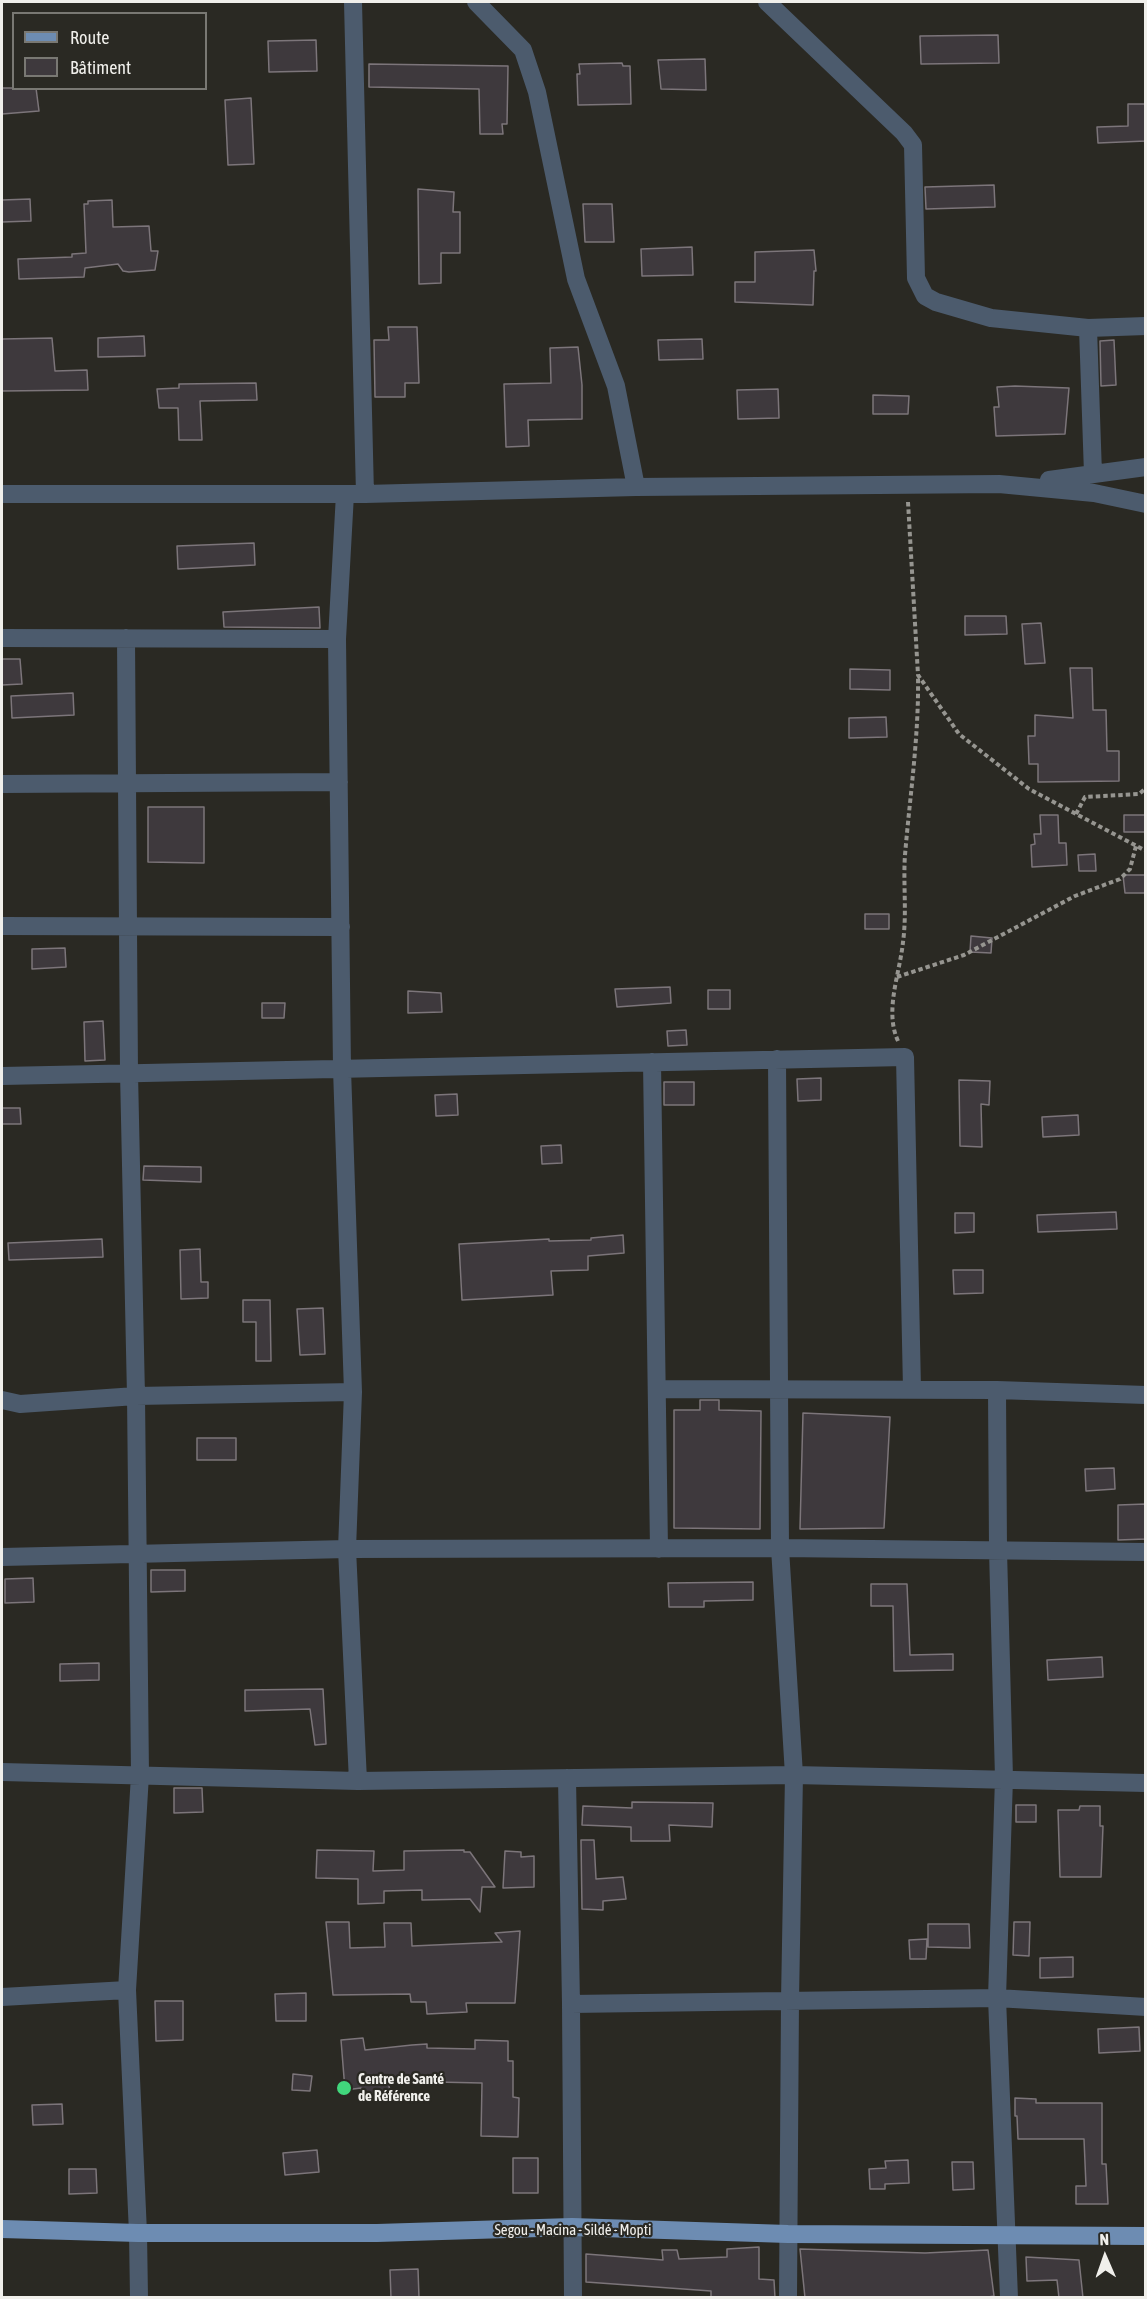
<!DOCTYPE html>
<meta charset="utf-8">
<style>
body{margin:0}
#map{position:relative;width:1147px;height:2299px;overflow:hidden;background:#2a2923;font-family:"Asap Condensed",sans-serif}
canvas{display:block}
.frame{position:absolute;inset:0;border:3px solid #f0efeb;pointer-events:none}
.legend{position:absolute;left:12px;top:12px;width:195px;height:78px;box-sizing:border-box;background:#2a2923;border:2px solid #797873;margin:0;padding:8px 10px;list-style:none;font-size:18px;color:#f0efeb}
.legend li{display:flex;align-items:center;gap:12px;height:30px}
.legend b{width:30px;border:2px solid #797873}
.north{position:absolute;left:1075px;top:2227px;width:60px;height:60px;-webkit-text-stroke:4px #2a2923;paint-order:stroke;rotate:358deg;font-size:16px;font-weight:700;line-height:24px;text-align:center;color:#f0efeb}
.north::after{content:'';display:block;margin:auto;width:21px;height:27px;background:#f0efeb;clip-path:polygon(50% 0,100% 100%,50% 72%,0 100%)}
</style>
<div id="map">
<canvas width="1147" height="2299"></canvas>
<div class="frame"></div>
<ul class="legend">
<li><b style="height:8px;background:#6d8cb2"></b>Route</li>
<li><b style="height:16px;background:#3e393d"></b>Bâtiment</li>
</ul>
<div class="north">N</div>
</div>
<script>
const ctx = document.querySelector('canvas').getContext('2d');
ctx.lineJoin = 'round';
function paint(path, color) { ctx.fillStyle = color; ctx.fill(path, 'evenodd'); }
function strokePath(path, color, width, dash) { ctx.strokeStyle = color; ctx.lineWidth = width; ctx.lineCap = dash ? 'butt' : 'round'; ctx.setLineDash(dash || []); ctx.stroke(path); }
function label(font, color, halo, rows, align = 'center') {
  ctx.font = font + ' "Asap Condensed",sans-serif'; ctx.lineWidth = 4.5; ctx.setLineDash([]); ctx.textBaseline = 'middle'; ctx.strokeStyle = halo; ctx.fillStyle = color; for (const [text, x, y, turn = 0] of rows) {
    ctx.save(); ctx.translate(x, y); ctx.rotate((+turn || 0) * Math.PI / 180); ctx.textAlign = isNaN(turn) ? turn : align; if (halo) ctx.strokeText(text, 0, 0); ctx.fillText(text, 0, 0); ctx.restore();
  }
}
const building = new Path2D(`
 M998 35 999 63 921 64 920 36Z
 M316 40 317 71 269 72 268 41Z
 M705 59 706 90 661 89 658 60Z
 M622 63 623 66H630L631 104 578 105 577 74H580L579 64Z
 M369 64 508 66 507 124H502L503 134H480L479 89 369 87Z
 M2 88H36L39 111 2 114Z
 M251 98 254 164 228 165 225 100Z
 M1128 104H1146V141L1098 143 1097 127 1128 126Z
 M994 185 995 207 926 209 925 187Z
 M418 189 454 192 453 212H460V253H441V283L419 284Z
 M30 199 31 221 2 222V200Z
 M112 200 113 227 149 226 151 251H158L155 270 129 272 123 271 118 264 85 268 84 277 19 279 18 259 72 257V254L86 253 84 204H88V201Z
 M583 204H612L614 242H585Z
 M692 247 693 275 642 276 641 249Z
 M814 250 816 271H814L813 305 735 302V282H755V252Z
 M388 327H417L419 383H405V397H375L374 340H389Z
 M144 336 145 356 98 357V338Z
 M52 338 55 371 87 370 88 390 2 391V339Z
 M702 339 703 359 659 360 658 340Z
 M1114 340 1116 385 1101 386 1100 341Z
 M578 347 582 385V419L528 420 529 446 506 447 504 384 551 383 550 348Z
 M256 383 257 400 200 401 202 440H179L178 408H159L157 389 179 388V384Z
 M1015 386 1069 388 1065 434 996 436 994 407H999L997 387Z
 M778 389 779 418 738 419 737 390Z
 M873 395 909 396 908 414H873Z
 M254 543 255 565 178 569 177 546Z
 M319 607 320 628 224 627 223 612Z
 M965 616H1006L1007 634 965 635Z
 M1041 623 1045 663 1025 664 1022 624Z
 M2 659H20L22 684 2 685Z
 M1070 668H1092L1093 710H1106L1107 751H1119V781L1038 782V764H1029L1028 736H1035V715L1073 718Z
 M850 669 890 670V690L850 689Z
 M73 693 74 715 12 718 11 696Z
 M886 717 887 737 849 738V718Z
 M148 807H204V863L148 862Z
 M1040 815H1058L1059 843H1066L1067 865 1032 867 1031 845 1035 844 1034 834H1041Z
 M1124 815H1146V832H1124Z
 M1095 854 1096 871H1079L1078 855Z
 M1123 875H1146V893H1125Z
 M865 914H889V929H865Z
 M971 936 992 938 991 953 970 952Z
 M65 948 66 967 32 969V949Z
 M670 987 671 1003 617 1007 615 989Z
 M708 990H730V1009H708Z
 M408 991 441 993 442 1012 408 1013Z
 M262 1003H285L284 1018H262Z
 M103 1021 105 1060 85 1061 84 1022Z
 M686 1030 687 1045 668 1046 667 1031Z
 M821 1078V1100L798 1101 797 1079Z
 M959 1080 990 1081 989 1105 981 1104 982 1147 960 1146Z
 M664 1082H694V1105H664Z
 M457 1094 458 1115 436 1116 435 1095Z
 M2 1108H20L21 1124H2Z
 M1078 1115 1079 1135 1043 1137 1042 1117Z
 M561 1145 562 1163 542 1164 541 1146Z
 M144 1166 201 1167V1182L143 1180Z
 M1116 1212 1117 1229 1038 1232 1037 1215Z
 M955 1213H974V1232L955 1233Z
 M623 1235 624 1253 588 1256V1270L551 1271 553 1295 462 1300 459 1244 549 1239V1241L591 1240V1238Z
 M102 1239 103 1257 9 1260 8 1243Z
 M200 1249 201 1282H208V1298L181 1299 180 1250Z
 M953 1270H983V1293L954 1294Z
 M243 1300H270L271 1361H256V1322H243Z
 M323 1308 325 1354 300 1355 297 1309Z
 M700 1400H719V1410L761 1411 760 1529 674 1528V1410H700Z
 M803 1413 890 1417 884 1528 800 1529Z
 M197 1438H236V1460H197Z
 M1114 1468 1115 1489 1086 1491 1085 1469Z
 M1146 1504V1539L1118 1540V1505Z
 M151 1570H185V1591L151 1592Z
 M33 1578 34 1602 5 1603V1579Z
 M753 1582V1600L704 1601V1607H669L668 1583Z
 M871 1584H907L910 1655 953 1654V1670L894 1671 893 1606H871Z
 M1102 1657 1103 1677 1048 1680 1047 1660Z
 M99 1663V1680L60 1681V1664Z
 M323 1689 326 1744 315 1745 310 1709 245 1711V1690Z
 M174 1788H202L203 1812 174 1813Z
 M632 1802 713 1803 712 1827 669 1825 670 1841H631V1827L582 1825 583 1806 632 1808Z
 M1016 1805H1036V1822H1016Z
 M1080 1806H1100V1826H1103L1101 1877H1060L1058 1810H1079Z
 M581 1840H594L596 1879 623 1877 626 1899 603 1901V1910L582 1909Z
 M317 1850 374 1851 373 1871 404 1870V1851L464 1850V1852H470L495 1887H482L480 1912 470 1899 422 1900V1890L384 1891V1903L358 1904V1879L316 1878Z
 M505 1851 521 1852V1857L534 1856V1887L503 1888Z
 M326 1922H349L350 1948 385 1947 384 1923H411L412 1946 502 1942 495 1933 520 1931 515 2003H466L467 2012 427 2014 426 2002H411L410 1994 333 1995Z
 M1014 1922H1030L1029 1956 1013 1955Z
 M928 1924H969L970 1948 928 1947Z
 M927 1939 926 1959H910L909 1940Z
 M1073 1957V1977L1040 1978V1958Z
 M306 1993V2021H276L275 1994Z
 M155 2001H183V2040L156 2041Z
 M1139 2027 1140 2051 1099 2053 1098 2029Z
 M363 2038 365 2050 412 2045 427 2044V2048L475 2049V2040L508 2041V2061H513V2097L519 2098 518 2137 481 2136 482 2083 388 2081 390 2091 362 2095 361 2088 345 2090 341 2040Z
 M293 2074 312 2076 310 2091 292 2090Z
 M1015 2098 1036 2099V2103H1102V2164H1106L1108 2204H1076V2186H1086L1084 2139H1018L1017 2116H1015Z
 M62 2104 63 2124 33 2125 32 2105Z
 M317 2150 319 2172 285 2175 283 2153Z
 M513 2158H538V2193H513Z
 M908 2160 909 2183 885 2184V2189H870L869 2169 886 2168 885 2161Z
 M952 2162H973L974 2189 953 2190Z
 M69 2169H96L97 2193 69 2194Z
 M759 2247V2279L774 2280 775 2298H711V2291L586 2282V2254L663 2260 662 2250H677L679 2259 727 2257V2249Z
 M800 2249 925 2253 988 2250 994 2296 982 2298H805Z
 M1026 2257 1079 2260 1083 2298H1059L1057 2280 1027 2281Z
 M418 2269 419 2298H391L390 2270Z`);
paint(building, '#3e393d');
strokePath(building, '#7c757a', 1.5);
strokePath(new Path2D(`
 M908 502 918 675 959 734 1029 789 1146 851
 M1076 814 1085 797 1139 794 1146 788
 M897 977 964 955 1075 896 1120 879 1130 869 1136 846
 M898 1041C884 1011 900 973 903 942 907 913 903 883 905 855 910 795 919 736 918 676`), '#969590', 4, [4.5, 3]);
strokePath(new Path2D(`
 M353 2 365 494
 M476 2 523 50 537 92 576 279 616 386 636 487
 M767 2 904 133 913 145 916 278 925 296 936 302 991 318 1088 328 1093 474
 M1088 328 1146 326
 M1049 480 1146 467
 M2 494H365L636 487 999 484 1094 493 1146 504
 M345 494 337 639 342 1069 353 1392 347 1549 358 1781
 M2 638 337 639
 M126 638 129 1073 136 1396 140 1775 127 1990 138 2233 139 2298
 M2 784 339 782
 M2 926 341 927
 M777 1059 780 1548 794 1775 790 2000 788 2298
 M652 1062 659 1549
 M2 1076 905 1057 912 1389
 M657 1389 997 1390 1146 1395
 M997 1390 998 1550 1004 1778 997 1998 1009 2298
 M2 1400 20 1404 136 1396 353 1392
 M2 1557 347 1549 780 1548 1146 1552
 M2 1772 358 1781 794 1775 1146 1783
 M567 1778 571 2004 573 2298
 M2 1997 127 1990
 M571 2004 997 1998 1146 2007`), '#4c5b6d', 18);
strokePath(new Path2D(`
 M2 2229 138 2233H377L572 2227 788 2234 1146 2236`), '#6d8cb2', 18);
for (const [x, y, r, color] of [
 [344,2088,8,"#41d77c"]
]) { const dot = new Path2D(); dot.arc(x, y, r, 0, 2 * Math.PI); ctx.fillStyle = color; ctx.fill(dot); strokePath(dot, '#2a2923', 2); }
label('bold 15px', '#f0efeb', '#2a2923', [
 ["Centre de Santé",358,2079],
 ["de Référence",358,2096]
], 'left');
label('15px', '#f0efeb', '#2a2923', [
 ["Segou - Macina - Sildé - Mopti",573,2230]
]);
</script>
